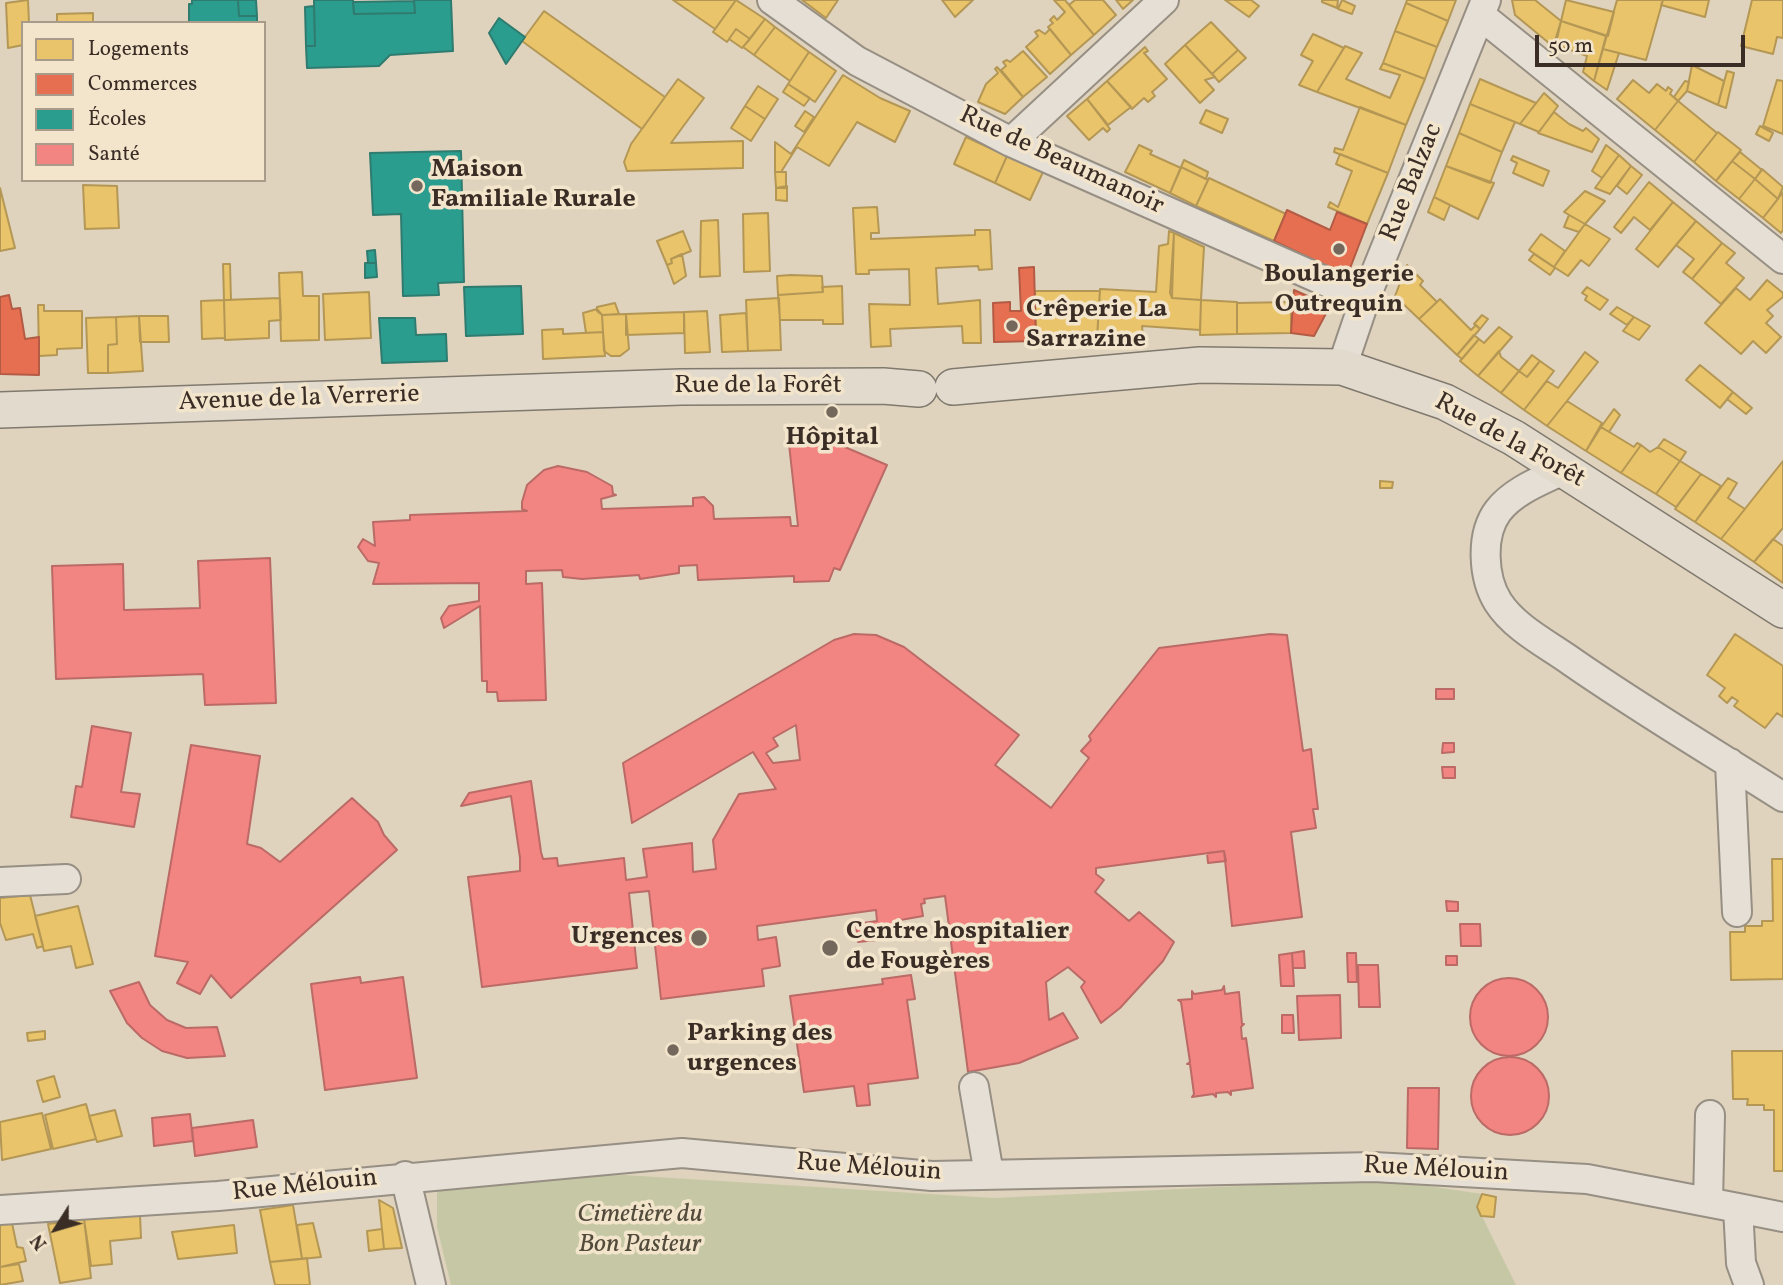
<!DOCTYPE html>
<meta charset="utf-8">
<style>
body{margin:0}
#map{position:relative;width:1783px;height:1285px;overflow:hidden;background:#dfd3be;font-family:Vollkorn,serif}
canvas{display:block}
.legend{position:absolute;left:21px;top:21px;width:245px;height:161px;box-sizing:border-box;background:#f3e5cc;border:2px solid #a99b89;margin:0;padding:9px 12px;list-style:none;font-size:21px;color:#3a2d25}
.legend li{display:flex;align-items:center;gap:14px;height:35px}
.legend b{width:35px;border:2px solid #a99b89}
.north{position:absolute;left:21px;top:1194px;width:70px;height:70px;-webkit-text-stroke:5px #f3e5cc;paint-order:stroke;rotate:233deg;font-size:19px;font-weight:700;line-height:28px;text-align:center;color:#3a2d25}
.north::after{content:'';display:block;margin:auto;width:24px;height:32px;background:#3a2d25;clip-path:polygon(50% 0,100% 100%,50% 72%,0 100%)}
.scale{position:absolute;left:1535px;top:35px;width:210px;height:32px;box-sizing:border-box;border:4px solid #3a2d25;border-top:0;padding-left:9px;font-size:21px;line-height:24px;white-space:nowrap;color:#3a2d25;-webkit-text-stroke:5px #f3e5cc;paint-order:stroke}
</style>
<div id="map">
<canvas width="1783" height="1285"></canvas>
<ul class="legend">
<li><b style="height:19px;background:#e9c46a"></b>Logements</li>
<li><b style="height:19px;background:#e76f51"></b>Commerces</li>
<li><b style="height:19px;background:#2a9d8f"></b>Écoles</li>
<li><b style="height:19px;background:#f28482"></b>Santé</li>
</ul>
<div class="north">N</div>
<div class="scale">50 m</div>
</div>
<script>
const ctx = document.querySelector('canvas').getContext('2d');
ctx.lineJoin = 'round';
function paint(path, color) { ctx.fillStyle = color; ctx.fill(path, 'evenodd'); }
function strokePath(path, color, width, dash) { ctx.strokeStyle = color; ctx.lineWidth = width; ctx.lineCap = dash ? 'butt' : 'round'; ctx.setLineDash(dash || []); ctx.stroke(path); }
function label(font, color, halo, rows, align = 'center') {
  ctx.font = font + ' Vollkorn,serif'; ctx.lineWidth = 7; ctx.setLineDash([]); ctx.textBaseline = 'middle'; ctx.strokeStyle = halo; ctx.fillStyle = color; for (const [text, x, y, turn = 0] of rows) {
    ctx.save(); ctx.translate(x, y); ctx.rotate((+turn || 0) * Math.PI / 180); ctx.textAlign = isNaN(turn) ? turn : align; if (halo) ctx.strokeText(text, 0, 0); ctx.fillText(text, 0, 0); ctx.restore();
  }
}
paint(new Path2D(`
 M624 1175 994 1198 1381 1179 1482 1194 1477 1206 1516 1285H451L437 1227V1183Z`), '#c6c8a5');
const homes = new Path2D(`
 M28 0 29 23H23V45L8 48 6 3Z
 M673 0H736L715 29Z
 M736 0 765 19 750 39 736 29 727 42 713 32Z
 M802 0H838L826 18Z
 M942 0H973L955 17Z
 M1054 0H1065L1094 35 1071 55 1048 27 1053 23 1050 20 1054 16 1057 20 1065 12Z
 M1075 0H1103L1116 15 1094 35 1069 5Z
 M1116 0H1133L1123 9Z
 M1225 0H1251L1259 6 1249 17Z
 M1322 0H1338L1337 8 1322 2Z
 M1342 0 1355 6 1352 14 1338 9Z
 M1407 0H1456L1448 21 1406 3Z
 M1512 0H1535L1561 21 1555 48 1515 15Z
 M1566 0 1614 12 1608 36 1561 21Z
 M1617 0H1663L1646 60 1603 49Z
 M1663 0H1709L1705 17 1661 5Z
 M1752 0H1783V38L1777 37 1773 54 1741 46Z
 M1406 3 1448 21 1437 47 1395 31Z
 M544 11 665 97 642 129 522 41Z
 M93 13V23H57V14Z
 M765 19 775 27 754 55 743 47Z
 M1561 21 1606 36 1594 81 1583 72 1587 56 1554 44Z
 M1211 22 1238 50 1212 74 1185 45Z
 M775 27 809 52 790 81 754 55Z
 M736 29 750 39 742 48 729 39Z
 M1050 29 1071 55 1050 74 1026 47 1038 36 1035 32 1039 30 1045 34Z
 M1395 31 1437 47 1425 79 1383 63Z
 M1313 34 1344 48 1317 92 1299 85 1313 61 1301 55Z
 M1185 45 1215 77 1205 80 1214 90 1200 103 1165 64Z
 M1345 46 1362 53 1346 79 1390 98 1400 75 1380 69 1383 63 1425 79 1406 125 1317 92Z
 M1145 47 1148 51 1144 53 1167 79 1152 92 1155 96 1148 102 1144 98 1132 109 1107 81Z
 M1603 49 1619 53 1607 90 1594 81Z
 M1238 50 1246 58 1219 82 1212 74Z
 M1023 51 1047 77 1023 97 1001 70 1006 66 1003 62 1007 60 1010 62Z
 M809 52 836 71 815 102 788 84Z
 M1692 65 1724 81 1718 105 1687 91Z
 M997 67 1023 97 1005 114 978 102 986 84 998 73 995 69Z
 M1727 71 1734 73 1726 108 1718 105Z
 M843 75 880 98 910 111 895 142 857 122 829 166 797 147 781 172H775V142L791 154Z
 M678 79 704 98 671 143 743 141V168L627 171 624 162 631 144Z
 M1480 79 1536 103 1520 124 1470 104Z
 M1633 80 1649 93 1657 84 1666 91 1668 87 1672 90 1670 94 1678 101 1655 130 1617 99Z
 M1777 80 1783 81V134L1763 126Z
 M1107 81 1131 107 1108 125 1087 99Z
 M1685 81 1689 82 1687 91 1678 101 1674 97Z
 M788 84 810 98 804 106 783 92Z
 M758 86 778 99 765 119 745 106Z
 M1544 93 1558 106 1539 132 1520 124Z
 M1087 99 1110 129 1107 132 1103 128 1089 140 1067 116Z
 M1678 101 1717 133 1694 162 1655 130Z
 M1470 104 1515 122 1502 152 1459 133Z
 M745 106 765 119 751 141 731 128Z
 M1360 107 1406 125 1388 173 1334 152 1335 148 1343 150Z
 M1206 110 1228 119 1222 133 1200 123Z
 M805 111 814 117 804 132 795 126Z
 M1554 112 1569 124 1583 131 1586 128 1599 139 1592 152 1538 133Z
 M1760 126 1773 133 1769 141 1756 134Z
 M1718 132 1741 150 1716 181 1694 162Z
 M1459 133 1502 152 1490 183 1446 166Z
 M966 137 1007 156 995 183 954 164Z
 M1139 145 1152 151 1150 154 1181 168 1170 193 1125 172Z
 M1606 145 1619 155 1602 178 1592 171Z
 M1740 152 1762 170 1755 179 1732 161Z
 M1340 154 1388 173 1367 224 1328 207 1330 202 1338 207 1352 171 1336 164Z
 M1619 155 1631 166 1610 194 1595 188Z
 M1007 156 1043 172 1030 200 995 183Z
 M1513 156 1549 171 1543 186 1513 173 1517 163 1511 160Z
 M1184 160 1208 172 1206 179 1181 167Z
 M1732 161 1755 179 1739 199 1716 181Z
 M1446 166 1494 183 1478 219 1434 197Z
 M1631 166 1642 175 1627 194 1617 186Z
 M1181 167 1208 180 1196 206 1170 193Z
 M1762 169 1783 187 1778 199 1755 179Z
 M775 172H786V188H776Z
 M1209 178 1286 214 1274 241 1196 206Z
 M1755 179 1778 199 1763 218 1739 199Z
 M1649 182 1673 202 1650 230 1634 217 1621 233 1614 227Z
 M83 185 117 186 119 228 85 229Z
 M787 186V201L776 200V188Z
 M0 188 15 248 0 251Z
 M1585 191 1605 201 1585 224 1564 212Z
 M1783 192V230L1781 233 1763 218Z
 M1434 197 1450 205 1444 220 1428 212Z
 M1673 202 1696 221 1658 267 1636 249Z
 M877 207 879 233H871V239L975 235V230H990L992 269 979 270 978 266 936 268 938 304 980 300 981 343H963L962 326 890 329 891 346 871 347 869 304 910 305 909 269 869 270V274H856L853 208Z
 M768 213 770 271 744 272 743 214Z
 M1569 215 1585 224 1579 232 1564 227Z
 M718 220 720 276 700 277 701 221Z
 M1696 221 1722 243 1692 279 1683 272 1694 259 1676 245Z
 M1585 224 1610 239 1589 266 1581 260 1568 276 1554 267Z
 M683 231 691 251 671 259 672 263 667 265 657 241Z
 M1169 231 1174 233 1170 293 1172 298 1201 300 1200 330 1142 326 1143 337 1097 338 1100 289 1156 292 1159 246 1168 244Z
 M1174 233 1204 247 1201 300 1172 298Z
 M1541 234 1565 251 1554 267 1529 250Z
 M1722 243 1735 253 1726 263 1744 278 1721 304 1692 279Z
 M682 254 686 276 674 284 667 265 672 263 671 259Z
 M1534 254 1555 268 1550 275 1529 260Z
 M223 264H230L231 300H224Z
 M1407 265 1423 281 1420 285 1437 302 1419 319 1395 296Z
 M302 272 303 296H319V340L281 341 279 273Z
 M791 275 822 276 823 292 778 295 777 276Z
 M1767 280 1783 293V297L1767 310 1773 316 1766 323 1781 337 1766 353 1753 341 1741 354 1705 323 1736 288 1750 300Z
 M842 286 843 324H823V320H780L778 295 823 292 822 287Z
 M1587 287 1608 300 1600 310 1585 300 1587 296 1582 293Z
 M1035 291H1100L1097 338 1036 341Z
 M369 292 371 338 325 340 323 294Z
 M280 298 281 320 269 321V338L225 340 224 300Z
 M779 298 781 350 748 351 746 300Z
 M1440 299 1471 330 1476 325 1480 329 1457 355 1419 319Z
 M224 300 225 338 202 339 201 301Z
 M1201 300 1237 302V334L1200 335Z
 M1291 302V333L1237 334V303Z
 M615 303 619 314 602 315 597 311V307Z
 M38 305H44V311H82V348L57 349V355L39 356Z
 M1617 307 1634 317 1627 325 1610 314Z
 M597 309 602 315 603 332 586 333 583 313Z
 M707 311 710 352 685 353 684 312Z
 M684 312V333L626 335V314Z
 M746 313 748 351 722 352 720 315Z
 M626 314 629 349 620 356H611L604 351 602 315Z
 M1482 315 1488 319 1480 329 1474 324Z
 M139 316 143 371 108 373V345L117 344 116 317Z
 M139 316H168L169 342H140Z
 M116 317 117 344 108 345V373H88L86 318Z
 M1634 317 1650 326 1639 340 1623 331Z
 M1499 327 1512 337 1478 376 1460 361 1479 339 1484 343Z
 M563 329V334L603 332 605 356 543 359 542 330Z
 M1474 335 1479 339 1462 359 1457 355Z
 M1499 351 1501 357 1519 371 1501 393 1478 376Z
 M1585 352 1598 362 1547 426 1524 410 1547 381 1558 388Z
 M1532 355 1540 361 1527 377 1519 371Z
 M1540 361 1554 371 1524 410 1501 393 1519 371 1527 377Z
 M1700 365 1733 392 1720 408 1686 380Z
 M1733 392 1752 408 1746 414 1727 399Z
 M1567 401 1602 423 1586 451 1547 426Z
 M1614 409 1620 415 1609 432 1601 427Z
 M1601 427 1634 447 1637 443 1641 445 1621 473 1586 451Z
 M1664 439 1686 452 1680 461 1658 447Z
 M1641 445 1650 452 1658 447 1680 461 1656 494 1621 473Z
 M1680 461 1701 474 1676 507 1656 494Z
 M1783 461V528L1754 562 1721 539Z
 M1701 474 1721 486 1695 522 1675 509Z
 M1728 478 1737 483 1728 498 1745 509 1721 539 1695 522Z
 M1380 481 1393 482 1392 488H1380Z
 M1773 539 1783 546V583L1754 562Z
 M1735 634 1783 666V717L1777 713 1765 728 1734 706 1738 701 1732 697 1727 703 1719 696 1725 688 1707 675Z
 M1772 859H1783V979L1731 980 1730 932H1745V926H1762V921H1773Z
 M30 895 43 946 37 948 33 934 6 940 0 923V898Z
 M78 906 93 964 76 968 71 946 44 951 35 916Z
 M45 1031V1039L28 1041 27 1033Z
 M1732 1051H1783V1171H1774V1110H1764V1105H1747L1748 1099H1733Z
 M54 1076 60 1097 43 1102 37 1081Z
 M86 1104 96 1139 53 1149 45 1115Z
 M115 1110 122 1136 97 1142 89 1116Z
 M42 1113 51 1149 2 1160 0 1122Z
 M1482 1194 1496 1197 1494 1217 1481 1216 1477 1207Z
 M379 1200 393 1208 402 1248 384 1249Z
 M293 1205 302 1259 270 1262 260 1210Z
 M140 1215 141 1238 110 1241 112 1264 91 1266 84 1219Z
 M84 1219 91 1278 60 1283 48 1224Z
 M12 1223 17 1247 23 1248 26 1261 0 1267V1224Z
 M313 1223 321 1257 302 1259 297 1225Z
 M234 1225 237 1253 178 1259 172 1232Z
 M382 1229 384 1249 369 1251 367 1231Z
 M307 1258 310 1285H275L270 1262Z
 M19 1264 23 1281 0 1285V1267Z`);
paint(homes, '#e9c46a');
strokePath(homes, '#b49755', 2);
const shops = new Path2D(`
 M1287 210 1330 230 1337 212 1367 224 1349 271H1337L1274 241Z
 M1034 267 1036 341 994 342 993 303 1010 302V311H1021L1019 268Z
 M1294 290 1330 306 1314 336 1291 333Z
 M9 295 12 309 20 308 25 339 39 337V375L0 374V297Z`);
paint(shops, '#e76f51');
strokePath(shops, '#b35b44', 2);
const schools = new Path2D(`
 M192 0H238L239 16H257V23H189V4H192Z
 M238 0H256L257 16H239Z
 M314 0H353L354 14 415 13 414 0H451L453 51 390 55 379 66 307 68 306 46H315Z
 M414 1 415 13 354 14 353 2Z
 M314 6 315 46H306L305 7Z
 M499 18 525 37 506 64 489 33Z
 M461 151 464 282 438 283 439 295 403 296 401 214 373 215 370 153Z
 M375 250 376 263H368L367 251Z
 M365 263H376L377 277 365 278Z
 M521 286 523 334 466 336 464 287Z
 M379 318H415L416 335 446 334 447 361 382 363Z`);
paint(schools, '#2a9d8f');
strokePath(schools, '#2f7b6f', 2);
const health = new Path2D(`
 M815 443 840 445 887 465 840 570 834 568 829 581 794 582V576L698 580 697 565 679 566V573L640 579 639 575 582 579 563 577 562 570 526 571V584L542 583 546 700 498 701 497 692H487V681H482L480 606 444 628 441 618 449 606 479 601V583L373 584 379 563 368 561 358 547 363 539 375 546 373 522 410 520V515L527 511 522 509V502L527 485 544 470 558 466 587 472 612 486 613 494 616 495 601 499 602 509 693 506V498L704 497 713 506 714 519 790 517 791 526H798L789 444Z
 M270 558 276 703 205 705 203 674 56 679 52 566 123 564 124 610 200 608 198 561Z
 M854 634 876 635 904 647 1019 735 995 765 1051 808 1089 758 1081 751 1091 740 1089 736 1159 648 1270 634 1287 635 1303 751 1311 749 1318 809H1313L1316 828 1291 832 1302 917 1232 926 1224 851 1096 868V874L1104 880 1095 892 1129 921 1139 912 1174 942 1163 961 1120 1008 1101 1023 1081 987 1085 982 1068 967 1046 982 1049 1020 1063 1013 1078 1038 1019 1063 968 1072 945 896 924 899 925 903 921 904 923 916 895 921 896 938 858 942 856 924 877 921 876 910 757 926 758 940 776 937 780 966 762 969 764 986 661 999 649 891 629 893 637 968 482 987 468 877 520 871V858L511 796 461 806 469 793 531 781 541 852 543 859 557 858 558 866 624 858 626 880 647 877 643 849 692 843 693 872 716 869 713 840 739 794 776 789 753 752 632 823 623 763 834 640ZM796 725 800 760 773 763 766 753 778 746 773 738Z
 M1436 689H1454V699H1436Z
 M92 726 131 733 121 792 140 794 134 827 71 817 76 786 82 787Z
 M1443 743H1454V752L1442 753Z
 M191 745 260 756 247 844 261 848 280 862 352 798 378 822 384 835 397 850 231 998 211 975 200 994 177 983 188 962 155 956Z
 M1442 767H1455V778H1443Z
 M1224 851 1226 861 1208 863 1207 853Z
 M1446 901 1458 902V911H1447Z
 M1460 924H1480L1481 946H1461Z
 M1304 951 1305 968H1293L1292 953Z
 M1292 953 1294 986H1281L1279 955Z
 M1347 953H1356L1357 982H1348Z
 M1446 956H1457V965H1446Z
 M1358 965H1378L1380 1007H1359Z
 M911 975 915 999 907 1000 918 1078 868 1084 870 1105 857 1106 854 1086 804 1092 790 996 883 984 882 979Z
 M360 977 361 983 403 977 417 1078 325 1090 311 984Z
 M1470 1017a39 39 0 1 1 78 0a39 39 0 1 1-78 0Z
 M139 982 150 1005 167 1020 186 1028 217 1027 225 1056 187 1058 162 1051 142 1038 127 1023 110 991Z
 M1224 986 1225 994 1239 992 1242 1024H1244L1241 1027 1242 1039 1246 1038 1253 1088 1231 1091V1095L1228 1092 1216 1093V1097L1213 1094 1192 1097 1194 1094 1190 1064H1187L1190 1062 1181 1002 1178 1000 1192 999V991L1194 994 1222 990Z
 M1340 995 1341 1038 1299 1040 1297 996Z
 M1282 1015H1293L1294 1033H1282Z
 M1471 1096a39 39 0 1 1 78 0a39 39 0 1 1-78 0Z
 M1408 1088H1439L1438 1149 1407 1148Z
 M190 1114 193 1141 154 1146 152 1118Z
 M253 1120 257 1147 195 1156 192 1128Z`);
paint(health, '#f28482');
strokePath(health, '#bb6a66', 2);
const minor = new Path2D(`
 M772 0 857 61 1011 142 1365 299
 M1480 15 1783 259
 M1011 142 1164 0
 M1342 367 1365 299 1486 0
 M1565 469C1543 480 1514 490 1498 511 1480 535 1483 578 1498 602 1514 627 1545 643 1568 659 1638 708 1711 751 1783 797
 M1730 763 1737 912
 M0 882 66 879
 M974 1087 989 1174
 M405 1176 431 1285
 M1708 1202 1710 1115
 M0 1210 218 1196 682 1153 932 1176 1374 1167 1587 1179 1738 1208
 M1749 1285 1741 1263 1738 1208 1783 1217`);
const major = new Path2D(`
 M953 387 1200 365 1342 367 1445 402 1514 438 1783 610
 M0 410 681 387 883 386 919 389`);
strokePath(minor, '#978f83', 32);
strokePath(major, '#80796e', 38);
strokePath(minor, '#e5dfd5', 28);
strokePath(major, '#e1dacd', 35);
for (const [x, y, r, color] of [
 [417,186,7,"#74675b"],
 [1339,249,7,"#74675b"],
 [1012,326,7,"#74675b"],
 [832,412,7,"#74675b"],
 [699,938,9,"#74675b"],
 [830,948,9,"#74675b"],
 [673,1050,7,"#74675b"]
]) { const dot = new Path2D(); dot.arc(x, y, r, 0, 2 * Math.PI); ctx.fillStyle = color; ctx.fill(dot); strokePath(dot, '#f3e5cc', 2.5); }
label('26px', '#3a2d25', '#f3e5cc', [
 ["Rue de Beaumanoir",1061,162,25],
 ["Rue Balzac",1413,183,-68],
 ["Rue de la Forêt",758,387],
 ["Avenue de la Verrerie",299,400,-2],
 ["Rue de la Forêt",1509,442,29],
 ["Rue Mélouin",869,1169,4],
 ["Rue Mélouin",1436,1171,3],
 ["Rue Mélouin",305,1187,-6]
]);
label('bold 26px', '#3a2d25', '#f3e5cc', [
 ["Maison",431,171],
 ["Familiale Rurale",431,201],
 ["Boulangerie",1339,276,"center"],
 ["Outrequin",1339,306,"center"],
 ["Crêperie La",1026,311],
 ["Sarrazine",1026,341],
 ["Hôpital",832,439,"center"],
 ["Centre hospitalier",846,933],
 ["de Fougères",846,963],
 ["Urgences",683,938,"right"],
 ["Parking des",687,1035],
 ["urgences",687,1065]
], 'left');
label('italic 26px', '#524a3b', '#f3e5cc', [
 ["Cimetière du",640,1216],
 ["Bon Pasteur",640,1246]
]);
</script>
